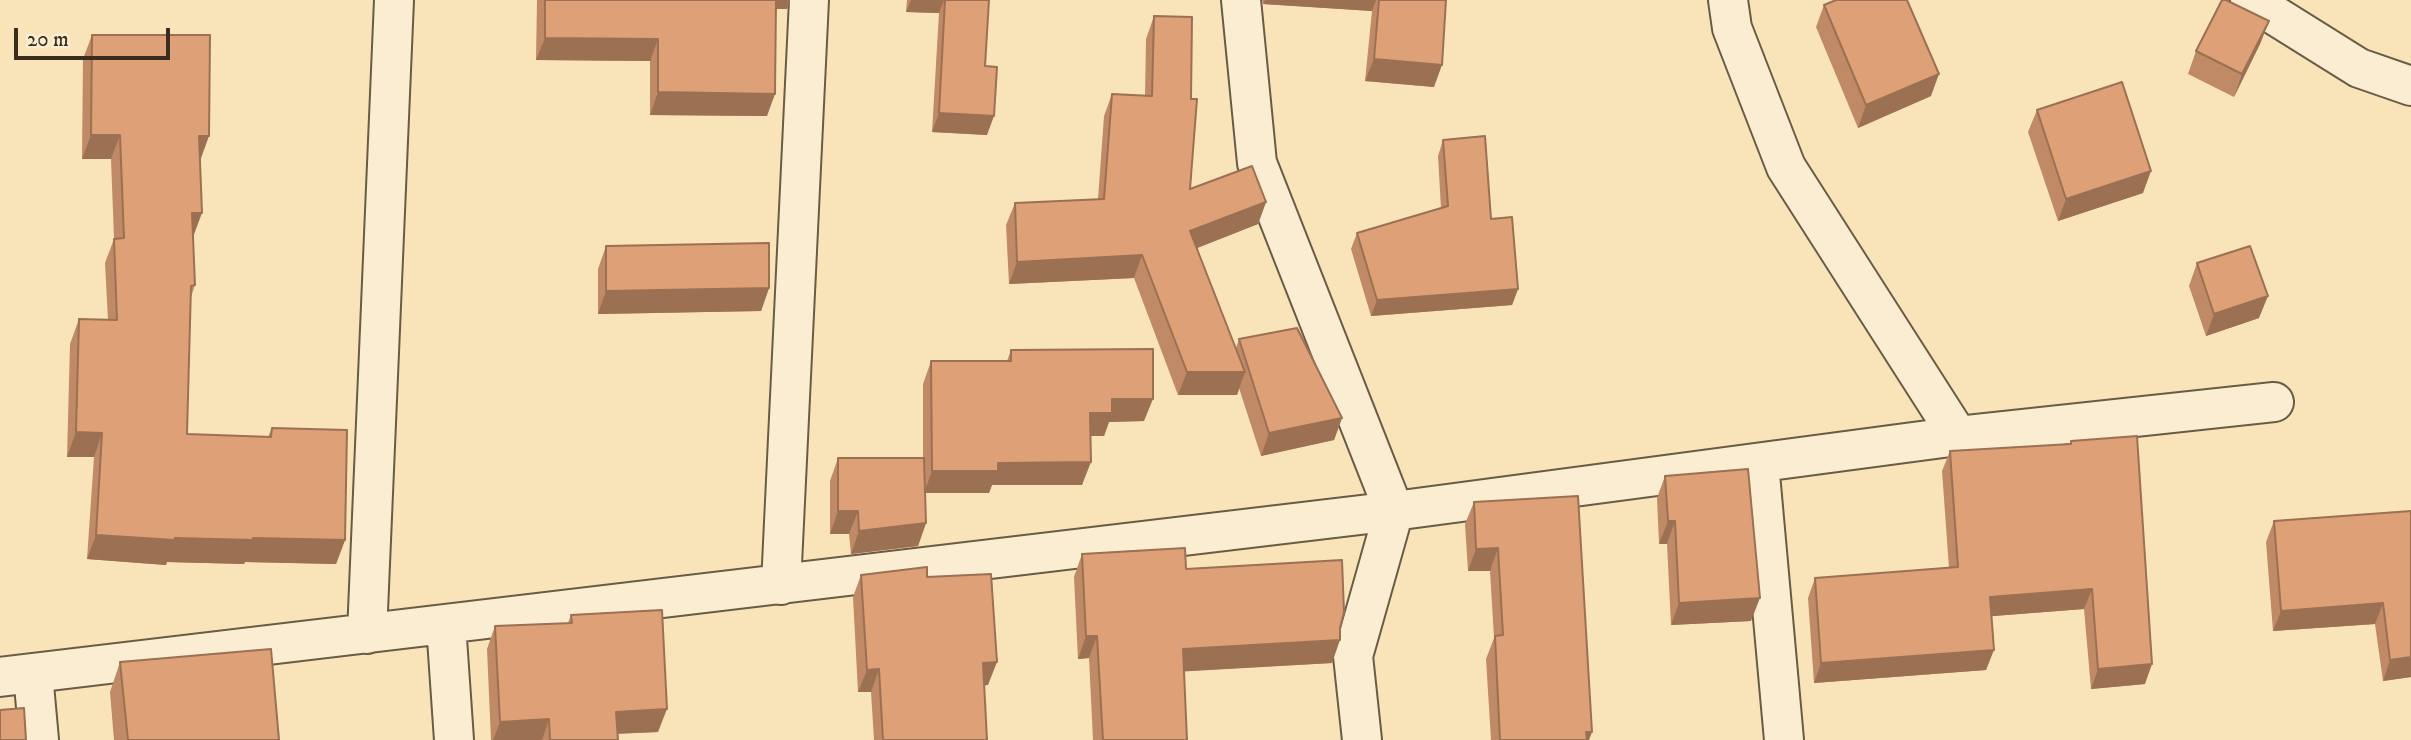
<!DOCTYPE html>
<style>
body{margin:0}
#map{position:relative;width:2411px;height:740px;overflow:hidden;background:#f9e4ba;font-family:"IM FELL DW Pica",serif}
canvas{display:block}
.scale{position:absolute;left:14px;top:28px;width:156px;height:32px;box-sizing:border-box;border:4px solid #3b2d1e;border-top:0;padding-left:9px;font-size:21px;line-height:24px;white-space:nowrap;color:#3b2d1e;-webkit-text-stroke:5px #fbedd2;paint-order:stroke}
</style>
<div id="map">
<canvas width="2411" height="740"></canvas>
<div class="scale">20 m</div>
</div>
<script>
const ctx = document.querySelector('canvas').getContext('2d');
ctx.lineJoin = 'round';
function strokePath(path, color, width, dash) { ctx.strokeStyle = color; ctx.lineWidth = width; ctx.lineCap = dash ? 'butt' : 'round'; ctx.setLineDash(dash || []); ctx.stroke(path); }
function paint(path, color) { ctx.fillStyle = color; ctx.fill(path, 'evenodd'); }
const street = new Path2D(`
 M1241 0 1257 163 1394 511 1353 656 1362 740
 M1728 0 1732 28 1786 167 1958 436
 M2250 0 2359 68 2411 86
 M1759 463 1784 740
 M781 585 809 0
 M446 624 454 740
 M367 634 394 0
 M33 674 39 740
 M0 677 1394 511 1958 436 2274 402`);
strokePath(street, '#6a5b45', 42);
strokePath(street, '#fbedd2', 38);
paint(new Path2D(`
 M537 0H790L787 9H776L767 116 650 115V61L536 60Z
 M907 0H989L985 66 987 135 932 132 939 13 906 12Z
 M1262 0H1446L1434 87 1365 81 1372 11 1263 4Z
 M1824 5 1931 96 1858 128 1816 27Z
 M1154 16 1190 189 1266 202 1258 224 1197 248 1236 348 1239 339 1342 418 1334 440 1261 456 1239 388 1237 395H1178L1134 278 1009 284 1006 225 1015 203 1098 199 1104 116 1112 94 1145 96 1146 39Z
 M2269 21 2260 44 2234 97 2188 74 2196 51Z
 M92 35 200 161 193 237 195 285 191 297 187 434 268 437 272 428 345 540 336 564 245 562 244 564 167 562 166 565 87 559 94 457H67L70 344 79 319 108 320 105 263 114 239 111 159H82L83 59Z
 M2037 110 2143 193 2058 221 2028 132Z
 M1443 140 1491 219 1518 289 1512 305 1371 316 1351 249 1357 233 1441 208 1438 156Z
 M606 246 769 288 761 311 598 314V269Z
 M2197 263 2259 318 2206 336 2189 286Z
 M1011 350 1144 421 1109 422 1104 436H1090L1082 485H992L989 493H925L926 523 918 546 851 554 849 534H830V481L838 458H923V384L931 361H1007Z
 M2071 441 2145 684 2091 689 2084 609 1991 616 1986 670 1814 683 1808 598 1815 578 1949 568 1942 471 1950 451 2070 445Z
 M1665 476 1751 621 1671 625 1667 544H1659L1657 498Z
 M1578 496 1589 740H1491L1486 659 1494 638 1490 571H1468L1465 524 1474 502Z
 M2411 511V677L2383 681 2375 624 2273 631 2266 542 2274 521Z
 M1082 554 1186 569 1332 663 1184 671 1187 740H1093L1089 658 1078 659 1074 577Z
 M861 575 927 577 988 685H984L987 740H874L871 692H858L853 597Z
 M571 615 658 732 617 734 618 740H491L487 649 495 626 568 623Z
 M120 662 279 740H114L110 692Z`), '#bf8a65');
paint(new Path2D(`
 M772 0H790L787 9H768Z
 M911 0H944L939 13 906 12Z
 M1265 0H1376L1372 11 1263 4Z
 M2269 21 2260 44 2234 97 2242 74Z
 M545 38 658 39 650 61 536 60Z
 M1374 59 1442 65 1434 87 1365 81Z
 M1939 74 1931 96 1858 128 1866 105Z
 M658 92 775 94 767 116 650 115Z
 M939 113 994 116 987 135 932 132Z
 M91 135H120L111 159H82Z
 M199 136H209L200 161Z
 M2151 171 2143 193 2058 221 2066 199Z
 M1266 202 1258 224 1182 254 1190 231Z
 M192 213H202L193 237Z
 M1142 255 1134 278 1009 284 1017 262Z
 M769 288 761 311 598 314 606 291Z
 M1518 289 1512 305 1371 316 1377 300Z
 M2268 296 2259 318 2206 336 2214 314Z
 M1187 372H1245L1237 395H1178Z
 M1112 399H1153L1144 421 1109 422 1104 436H1082L1090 413Z
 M1342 418 1334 440 1261 456 1269 433Z
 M76 432 102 433 94 457H67Z
 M1091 462 1082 485H992L989 493H924L932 471 998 463Z
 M838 511H858L849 534H830Z
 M1668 521H1675L1667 544H1659Z
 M926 523 918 546 851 554 859 531Z
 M96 535 175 538H253L345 540 336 564 245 562 244 564 167 562 166 565 87 559Z
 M1498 548 1490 571H1468L1476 549Z
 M2092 589 2084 609 1982 617 1990 597Z
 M1760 598 1751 621 1671 625 1679 603Z
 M2383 603 2375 624 2273 631 2281 611Z
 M1086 636H1097L1089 658 1078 659Z
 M1340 640 1332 663 1175 672 1183 649Z
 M1994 650 1986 670 1814 683 1821 663Z
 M2411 657V677L2383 681 2390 660Z
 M997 662 988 685 975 686 983 663Z
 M2152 664 2145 684 2091 689 2098 669Z
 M879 669 871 692H858L867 670Z
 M667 709 658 732 608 734 616 712Z
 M549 719 542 740H493L500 722Z
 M1586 732H1592L1589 740H1583Z`), '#9b7053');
const building = new Path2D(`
 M545 0H776L775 94 658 92V39L545 38Z
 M945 0H989L985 66 997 67 994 116 939 113Z
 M1379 0H1446L1442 65 1374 59Z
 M1836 0H1907L1939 74 1866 105 1824 5Z
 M2222 0H2226L2269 21 2242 74 2196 51Z
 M1154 16 1192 17 1191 99H1197L1190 189 1252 166 1266 202 1190 231 1245 372H1187L1142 255 1017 262 1015 203 1104 199 1112 94 1152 96Z
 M92 35H210L209 136H199L202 213H192L195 285 191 286 187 434 271 437 272 428 347 430 345 540 253 538V540L175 538V540L96 535 102 433 76 432 79 319 117 320 114 239 124 238 120 135H91Z
 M2122 82 2151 171 2066 199 2037 110Z
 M1485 136 1491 219 1512 217 1518 289 1377 300 1357 233 1448 206 1443 140Z
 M769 243V288L606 291V246Z
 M2250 246 2268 296 2214 314 2197 263Z
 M1297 328 1342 418 1269 433 1239 339Z
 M1153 349V399H1112V413H1090L1091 462 998 463V471H932L931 361H1011V350Z
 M2137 436 2152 664 2098 669 2092 589 1990 597 1994 650 1821 663 1815 578 1958 567 1950 451 2071 444V441Z
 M838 458H924L926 523 859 531 858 511H838Z
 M1748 469 1760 598 1679 603 1675 521H1668L1665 476Z
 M1578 496 1592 732H1586L1587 740H1500L1495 636 1503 635 1498 548 1476 549 1474 502Z
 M2411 511V657L2390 660 2383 603 2281 611 2274 521Z
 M1185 548 1186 569 1342 560 1344 612 1340 628V640L1183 649 1187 740H1103L1097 636H1086L1082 554Z
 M927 567V577L991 574 997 662 983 663 987 740H883L879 669 867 670 861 575Z
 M662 610 667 709 616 712 618 740H550L549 719 500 722 495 626 572 623 571 615Z
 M271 649 279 740H128L120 662Z
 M24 708 26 740H0V710Z`);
paint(building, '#dea076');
strokePath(building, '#9b7053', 2);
</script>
